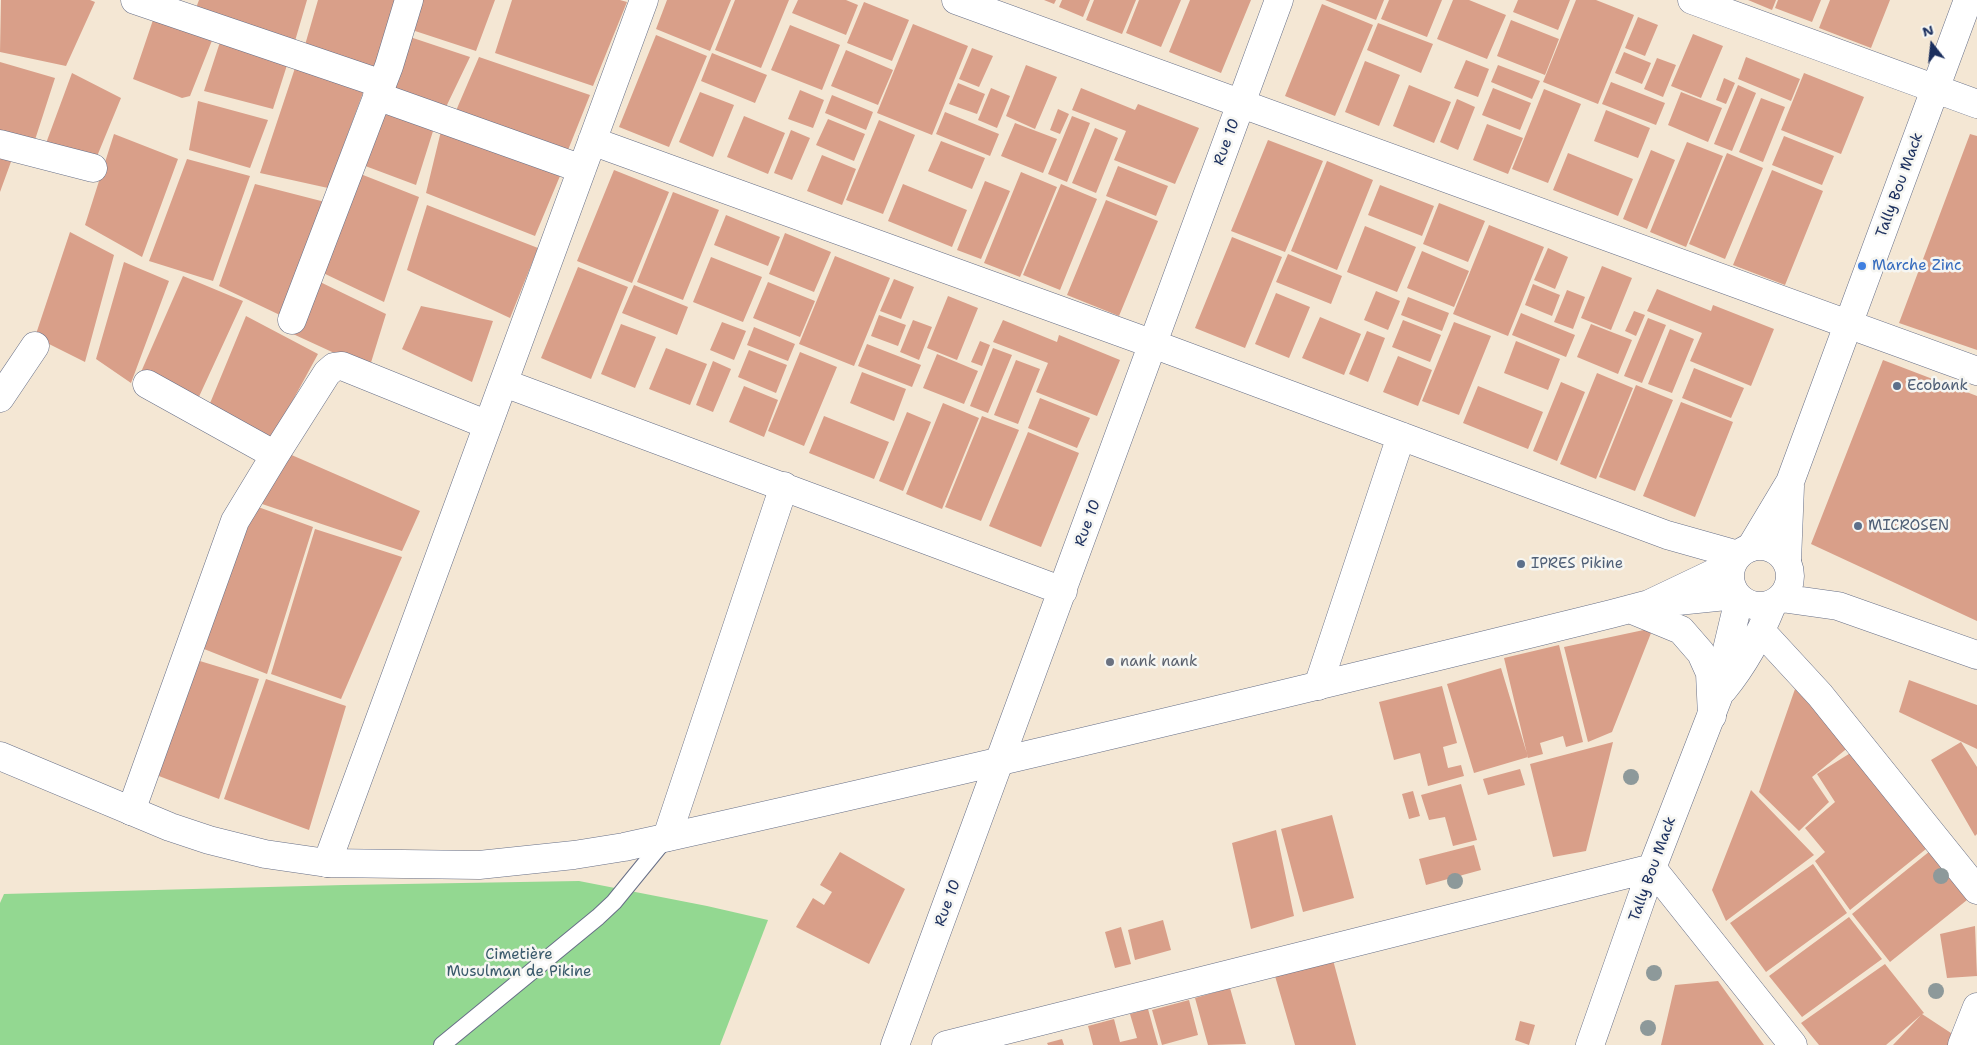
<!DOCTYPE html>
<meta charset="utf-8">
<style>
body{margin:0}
#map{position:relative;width:1977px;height:1045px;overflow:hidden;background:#f4e7d4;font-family:"Shantell Sans",sans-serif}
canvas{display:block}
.north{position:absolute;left:1907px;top:20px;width:50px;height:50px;-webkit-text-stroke:4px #f6f6f2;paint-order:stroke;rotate:344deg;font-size:14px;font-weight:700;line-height:20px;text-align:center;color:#1b2f5e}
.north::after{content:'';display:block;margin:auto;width:18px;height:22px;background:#1b2f5e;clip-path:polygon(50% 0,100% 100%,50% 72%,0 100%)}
</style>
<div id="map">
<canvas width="1977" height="1045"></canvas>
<div class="north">N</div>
</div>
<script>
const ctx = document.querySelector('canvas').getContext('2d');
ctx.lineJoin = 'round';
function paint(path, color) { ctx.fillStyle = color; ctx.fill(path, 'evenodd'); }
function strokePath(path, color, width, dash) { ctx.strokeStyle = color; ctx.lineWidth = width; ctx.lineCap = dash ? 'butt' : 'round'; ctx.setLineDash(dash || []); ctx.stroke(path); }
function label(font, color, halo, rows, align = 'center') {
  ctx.font = font + ' "Shantell Sans",sans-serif'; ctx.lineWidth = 5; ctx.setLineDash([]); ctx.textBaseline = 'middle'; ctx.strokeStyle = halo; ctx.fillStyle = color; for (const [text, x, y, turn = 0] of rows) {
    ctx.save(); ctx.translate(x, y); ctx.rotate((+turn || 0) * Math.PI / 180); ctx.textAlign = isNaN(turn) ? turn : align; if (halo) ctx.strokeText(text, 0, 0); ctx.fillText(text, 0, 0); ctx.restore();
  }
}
paint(new Path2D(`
 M579 881 707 906 768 920 720 1045H0V903L4 894 344 885Z`), '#93d891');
paint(new Path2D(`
 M1 0H90L95 2 66 66 0 52Z
 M199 0H307L295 41 196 8Z
 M318 0H399L376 72 305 45Z
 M418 0H495L476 51 409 29Z
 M512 0H620L627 2 593 86 495 53Z
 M667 0H731L710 51 656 29Z
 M735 0H789L761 68 715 50Z
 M798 0H846L858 5 846 35 792 13Z
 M1044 0H1056L1054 4Z
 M1062 0H1090L1083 17 1059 7Z
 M1094 0H1136L1122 34 1086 20Z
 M1139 0H1181L1161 47 1126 33Z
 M1190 0H1251L1221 73 1169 52Z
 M1325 0H1384L1376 20Z
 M1389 0H1442L1427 37 1381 19Z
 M1453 0H1469L1506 15 1487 59 1437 39Z
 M1518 0H1570L1558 30 1513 12Z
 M1576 0H1596L1634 15 1598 104 1543 82Z
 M1748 0H1776L1772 10Z
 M1778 0H1821L1812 22 1775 8Z
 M1830 0H1890L1871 48 1819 28Z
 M864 2 909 20 892 61 847 43Z
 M1322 4 1373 25 1335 116 1285 96Z
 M1638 17 1658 25 1645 56 1625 48Z
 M153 20 213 38 190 96 182 98 133 79Z
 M1511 20 1559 39 1545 75 1497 56Z
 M1378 23 1433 44 1421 73 1367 50Z
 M913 24 968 46 932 135 877 113Z
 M790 25 840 45 822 90 771 70Z
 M1693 34 1723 46 1701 98 1671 86Z
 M656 35 707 56 669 147 619 127Z
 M407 36 470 57 446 107 391 88Z
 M221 39 288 62 273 109 204 91Z
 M972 48 993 56 979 87 959 79Z
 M846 50 893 70 878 105 831 86Z
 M1624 52 1651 63 1642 84 1615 73Z
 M712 53 767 75 755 103 701 81Z
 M479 57 590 95 566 155 455 113Z
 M1746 57 1800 79 1791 101 1738 79Z
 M1657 58 1676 65 1663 97 1644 89Z
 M1466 60 1489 69 1478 97 1454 88Z
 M1365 61 1400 75 1379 126 1345 112Z
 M0 62 55 78 33 146 0 137Z
 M1026 65 1057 77 1035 129 1006 116Z
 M1498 65 1540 81 1532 99 1491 82Z
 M295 68 364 90 328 188 260 173Z
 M72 73 121 98 93 166 45 146Z
 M1804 73 1864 97 1841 154 1781 130Z
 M1724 78 1735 83 1726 104 1716 100Z
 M1611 82 1665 103 1656 125 1602 104Z
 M958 83 985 94 977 114 949 104Z
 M1409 85 1451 102 1434 143 1393 126Z
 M1738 85 1756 93 1732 151 1714 144Z
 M991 88 1010 96 997 128 978 120Z
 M1081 88 1135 110 1138 104 1199 128 1175 184 1114 160 1126 131 1072 110Z
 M1493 88 1531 103 1520 130 1482 115Z
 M1544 89 1581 104 1548 183 1512 169Z
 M800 90 824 100 813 128 788 119Z
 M700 92 734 105 713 157 679 142Z
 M1681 92 1722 108 1708 142 1668 125Z
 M832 95 873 112 866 130 825 113Z
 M1761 98 1785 107 1763 162 1739 152Z
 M1457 99 1475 107 1458 150 1440 142Z
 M198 101 268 120 250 168 189 150Z
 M382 107 434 128 416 185 360 164Z
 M1058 109 1069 114 1060 134 1050 130Z
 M1606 110 1650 128 1638 158 1594 141Z
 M945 112 999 134 990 156 936 134Z
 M744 116 785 133 768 174 727 157Z
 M1072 116 1090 123 1067 182 1048 174Z
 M828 119 865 134 854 161 816 145Z
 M879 120 915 135 883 214 846 200Z
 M1015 123 1057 139 1043 173 1001 156Z
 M1487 124 1523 138 1508 174 1473 160Z
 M1095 128 1118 138 1096 193 1072 183Z
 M791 130 810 138 792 180 774 173Z
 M441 131 560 176 535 236 426 193Z
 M114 134 178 159 142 257 85 225Z
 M1970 134 1977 136V350L1899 323Z
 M1784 136 1834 156 1822 185 1772 165Z
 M1268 140 1323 161 1285 252 1231 231Z
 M941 141 985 158 972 189 928 171Z
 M1687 142 1723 156 1686 247 1650 232Z
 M1651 150 1675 160 1647 229 1623 219Z
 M1568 153 1633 179 1618 216 1553 190Z
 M1727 153 1763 168 1725 259 1689 244Z
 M0 154 12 159 0 192Z
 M822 155 856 169 842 205 807 191Z
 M187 159 250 176 213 281 149 261Z
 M1327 161 1373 180 1337 270 1291 251Z
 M1118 166 1168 186 1156 216 1106 196Z
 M614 170 669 192 632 283 577 261Z
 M1772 170 1823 191 1785 285 1733 265Z
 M1021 172 1057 187 1020 277 984 263Z
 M358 173 419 197 384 302 321 272Z
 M985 181 1010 191 981 259 957 250Z
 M255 184 325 202 282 316 219 286Z
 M903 184 967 210 952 247 888 221Z
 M1061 184 1097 199 1060 290 1023 275Z
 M1380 185 1434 206 1422 236 1368 215Z
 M673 192 719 210 683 300 637 282Z
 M1106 200 1158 221 1119 316 1067 295Z
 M1439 203 1485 221 1468 262 1423 244Z
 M427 205 538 248 510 318 407 270Z
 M726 215 780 237 768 266 714 245Z
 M1489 225 1544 247 1508 336 1453 314Z
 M1365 226 1416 247 1397 292 1347 272Z
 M70 232 114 255 85 362 35 337Z
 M785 233 831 252 814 292 769 274Z
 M1232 237 1282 257 1245 348 1195 328Z
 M1548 248 1568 257 1555 289 1534 280Z
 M1422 251 1469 271 1454 307 1407 288Z
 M1288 254 1342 276 1331 304 1276 282Z
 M835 256 890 278 854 366 799 344Z
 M711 257 762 277 743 322 693 302Z
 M124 262 169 281 131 383 96 359Z
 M1602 266 1632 278 1611 330 1581 318Z
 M578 267 628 287 591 379 541 358Z
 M183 276 243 301 197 401 141 372Z
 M894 279 914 287 901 319 880 311Z
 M316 280 386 314 369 369 293 334Z
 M768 282 815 301 800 337 753 318Z
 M1533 284 1560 295 1552 316 1525 305Z
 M634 285 688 307 677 335 622 313Z
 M1657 289 1711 311 1713 305 1774 329 1751 386 1690 361 1702 333 1647 311Z
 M1567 290 1585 297 1573 329 1554 322Z
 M1376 291 1400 301 1388 330 1364 320Z
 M1276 293 1310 307 1289 358 1255 344Z
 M948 296 978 308 957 360 927 348Z
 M1408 297 1449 313 1442 331 1401 315Z
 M421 306 493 321 472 382 402 349Z
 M1634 311 1645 315 1636 336 1625 331Z
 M1521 313 1575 335 1566 357 1512 335Z
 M879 315 906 325 898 346 871 336Z
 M246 316 318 354 268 446 206 413Z
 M1320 317 1361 334 1344 375 1302 358Z
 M1648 318 1666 325 1642 383 1624 376Z
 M913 320 932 327 919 360 900 352Z
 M1003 320 1057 342 1059 335 1120 360 1097 416 1036 392 1048 363 993 342Z
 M1403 320 1441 335 1430 362 1392 347Z
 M722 322 746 331 734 360 710 350Z
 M1454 322 1491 336 1459 415 1422 401Z
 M621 324 656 337 635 388 601 374Z
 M1591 324 1632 340 1618 374 1577 357Z
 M754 327 795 344 788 361 747 345Z
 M1670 329 1694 339 1672 393 1648 384Z
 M1367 331 1385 338 1368 382 1349 374Z
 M980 341 990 345 982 366 971 362Z
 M1516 341 1560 359 1548 390 1504 373Z
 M867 344 921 365 912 387 858 366Z
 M666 348 707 364 690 405 649 389Z
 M993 348 1012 355 988 413 970 406Z
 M749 350 787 365 776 393 738 377Z
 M800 352 837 367 804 446 768 431Z
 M937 354 978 371 964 404 923 388Z
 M1398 356 1432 370 1418 406 1383 392Z
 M1016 360 1040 369 1018 424 994 415Z
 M1883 360 1977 396V621L1811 544Z
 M713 361 731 369 713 412 696 405Z
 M1694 368 1744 388 1731 418 1682 398Z
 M862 372 906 389 894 421 850 403Z
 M1597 373 1633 388 1596 479 1560 464Z
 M1561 382 1585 392 1557 461 1533 451Z
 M1636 385 1673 400 1635 491 1599 477Z
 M744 386 778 400 764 437 729 422Z
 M1478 386 1543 412 1528 449 1463 423Z
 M1040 398 1090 418 1077 448 1028 428Z
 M1681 402 1733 422 1695 517 1643 496Z
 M943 403 979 418 942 509 906 494Z
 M907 412 931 422 903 491 879 481Z
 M824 416 889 442 874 479 809 453Z
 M982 416 1019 430 981 521 945 507Z
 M1028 432 1079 453 1041 547 989 526Z
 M287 453 420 511 402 551 262 504Z
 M250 504 313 527 267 674 199 647Z
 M315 529 402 557 341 699 271 674Z
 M1653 628 1612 732 1588 742 1564 647Z
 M1559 645 1583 742 1566 747 1563 736 1540 743 1543 754 1528 758 1504 658Z
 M190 658 259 679 219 799 151 773Z
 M1501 668 1528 757 1474 773 1447 684Z
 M266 679 346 706 309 830 224 799Z
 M1909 680 1977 705V749L1899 712Z
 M1442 686 1457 743 1443 747 1448 768 1461 765 1464 776 1428 786 1420 753 1394 760 1379 702Z
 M1795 689 1850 746 1812 777 1829 802 1799 831 1759 792Z
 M1613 742 1586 851 1553 857 1530 764Z
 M1961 742 1977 767V834L1975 836 1931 760Z
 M1852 752 1926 849 1850 910 1815 861 1825 852 1805 828 1835 802 1817 774Z
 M1520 769 1525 785 1488 795 1483 779Z
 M1461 784 1477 840 1453 846 1445 817 1429 820 1421 795Z
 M1751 790 1814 855 1726 921 1712 890Z
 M1413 791 1420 816 1409 819 1402 794Z
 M1332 815 1354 898 1303 912 1281 829Z
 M1276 830 1294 916 1251 929 1232 843Z
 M1474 845 1481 870 1426 885 1419 859Z
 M1930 851 1967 900 1890 962 1852 914Z
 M840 852 905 889 869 964 796 927 813 898 824 905 832 892 820 885Z
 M1813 864 1847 913 1766 972 1730 923Z
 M1849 917 1882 959 1802 1017 1769 976Z
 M1163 920 1171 950 1135 960 1128 930Z
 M1975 926 1977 976 1947 978 1940 934Z
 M1121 927 1131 964 1115 968 1105 932Z
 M1333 960 1356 1045H1295L1275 976Z
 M1885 964 1924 1013 1922 1014 1954 1035 1950 1045H1893L1921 1015 1886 1045H1819L1801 1023Z
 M1718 981 1764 1045H1661L1675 985Z
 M1230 988 1246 1044 1208 1045 1195 998Z
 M1189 1000 1198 1035 1162 1045 1152 1010Z
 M1148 1009 1158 1045H1093L1088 1026 1114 1019 1120 1042 1137 1038 1130 1014Z
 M1520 1021 1535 1025 1529 1045 1515 1040Z
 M1062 1039 1064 1045H1048L1047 1043Z`), '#d99f89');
const service = new Path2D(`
 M442 1045 598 917 614 902 667 837`);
const minor = new Path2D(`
 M135 0 382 84
 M956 0 1977 371
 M1692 0 1977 104
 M377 96 582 169
 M592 141 1153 344 1667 535 1738 555
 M0 144 93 168
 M292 320 389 66 409 0
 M504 383 1063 591
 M147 384 275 455
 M0 398 35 346
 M1751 547 1790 482 1968 0
 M1787 561 1790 486
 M1761 631 1820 695 1977 890
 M1318 686 1401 436
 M1723 690C1744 664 1760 635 1772 605
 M131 811 235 521 275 455 327 373 334 367 342 366 488 425
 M667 837 784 486
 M327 863 644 0
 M895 1045 1279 0
 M946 1045 1652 868 1793 1045
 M1590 1045 1652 868 1719 695 1721 675 1739 599
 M1962 1045 1977 1007`);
const tertiary = new Path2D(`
 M1730 576a30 30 0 1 1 60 0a30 30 0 1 1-60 0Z
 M1781 598 1838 606 1977 655
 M1668 602 1736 595
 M1630 609 1681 630 1701 653 1710 673 1712 716
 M0 756 170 827 209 840 265 854 327 863 479 865 574 855 624 847C954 774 1283 695 1611 614L1649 604 1731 565`);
strokePath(service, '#676f87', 18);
strokePath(minor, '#676f87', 29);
strokePath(tertiary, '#676f87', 29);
strokePath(service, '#fff', 16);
strokePath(minor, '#fff', 28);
strokePath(tertiary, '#fff', 28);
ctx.fillStyle = '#8d999a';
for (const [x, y] of [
 [1631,777],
 [1941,876],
 [1455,881],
 [1654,973],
 [1936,991],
 [1648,1028]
]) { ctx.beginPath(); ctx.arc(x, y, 8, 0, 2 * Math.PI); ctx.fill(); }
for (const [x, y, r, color] of [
 [1862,266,5,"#3f7fe0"],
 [1897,386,5,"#5c6f8a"],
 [1858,526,5,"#5c6f8a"],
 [1521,564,5,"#5c6f8a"],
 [1110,662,5,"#6b7280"]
]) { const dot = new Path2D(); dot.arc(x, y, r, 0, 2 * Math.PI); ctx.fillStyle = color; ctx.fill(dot); strokePath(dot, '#f6f6f2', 2); }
label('15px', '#1b2f5e', '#f6f6f2', [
 ["Rue 10",1227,142,-70],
 ["Tally Bou Mack",1900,185,-70],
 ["Rue 10",1088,523,-70],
 ["Tally Bou Mack",1653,869,-70],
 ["Rue 10",948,903,-70]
]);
label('15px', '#366cbe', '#f6f6f2', [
 ["Marche Zinc",1872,266]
], 'left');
label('15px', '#4e5e75', '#f6f6f2', [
 ["Ecobank",1907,386],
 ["MICROSEN",1868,526],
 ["IPRES Pikine",1531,564]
], 'left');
label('15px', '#5b616d', '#f6f6f2', [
 ["nank nank",1120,662]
], 'left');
label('15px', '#39596b', '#f6f6f2', [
 ["Cimetière",519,955],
 ["Musulman de Pikine",519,972]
]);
</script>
